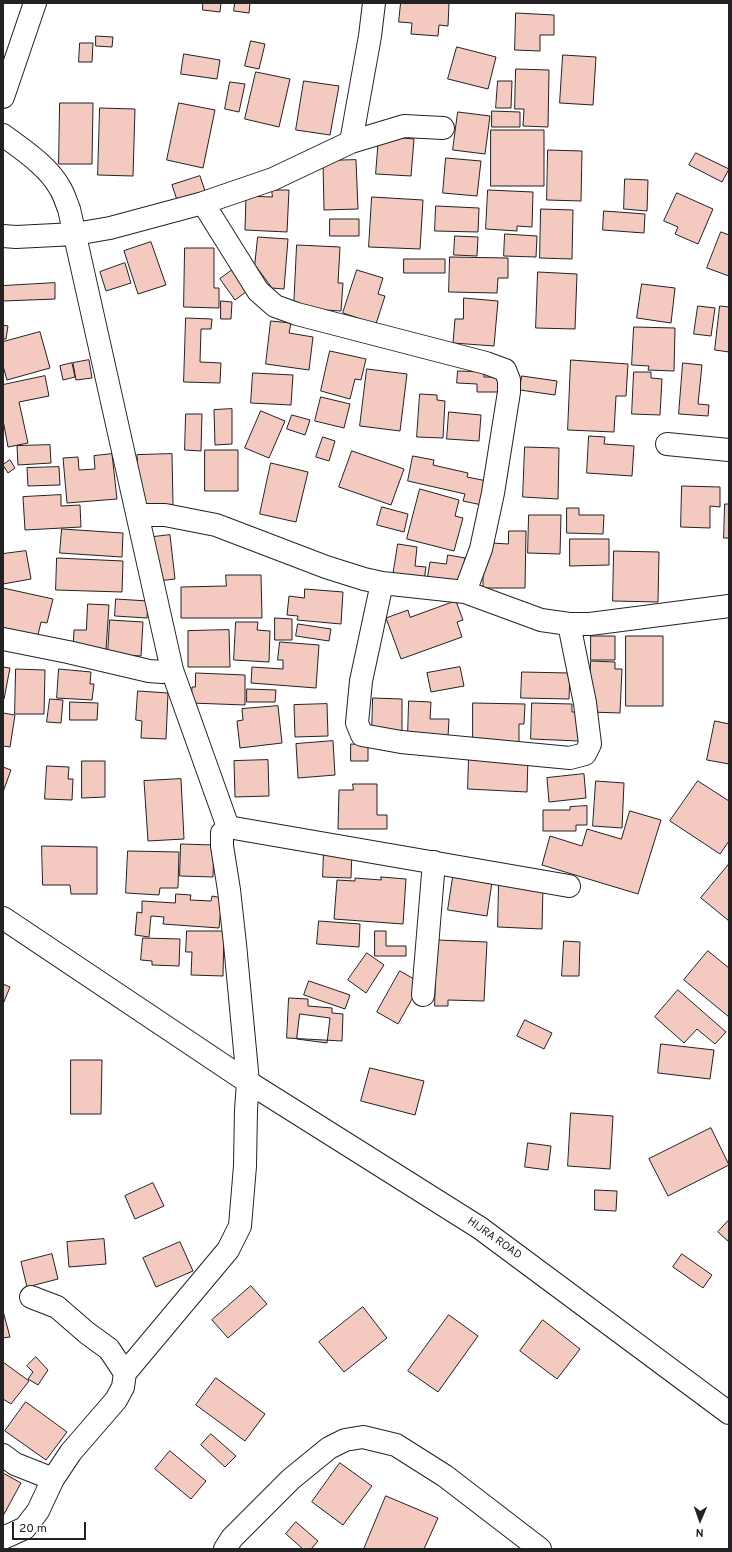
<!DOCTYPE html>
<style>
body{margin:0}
#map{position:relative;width:732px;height:1552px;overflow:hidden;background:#fff;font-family:Overpass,sans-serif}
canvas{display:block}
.frame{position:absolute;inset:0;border:4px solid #222;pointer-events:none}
.north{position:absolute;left:680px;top:1500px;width:40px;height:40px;-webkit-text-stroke:3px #fff;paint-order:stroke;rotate:182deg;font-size:11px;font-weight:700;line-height:16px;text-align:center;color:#222}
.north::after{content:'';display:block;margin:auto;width:14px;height:18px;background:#222;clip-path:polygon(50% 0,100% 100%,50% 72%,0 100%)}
.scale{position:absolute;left:12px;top:1522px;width:74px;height:18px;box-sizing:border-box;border:2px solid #222;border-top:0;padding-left:5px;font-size:12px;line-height:14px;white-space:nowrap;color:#222;-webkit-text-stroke:3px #fff;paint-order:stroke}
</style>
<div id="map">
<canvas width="732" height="1552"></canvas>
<div class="frame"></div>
<div class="north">N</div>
<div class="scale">20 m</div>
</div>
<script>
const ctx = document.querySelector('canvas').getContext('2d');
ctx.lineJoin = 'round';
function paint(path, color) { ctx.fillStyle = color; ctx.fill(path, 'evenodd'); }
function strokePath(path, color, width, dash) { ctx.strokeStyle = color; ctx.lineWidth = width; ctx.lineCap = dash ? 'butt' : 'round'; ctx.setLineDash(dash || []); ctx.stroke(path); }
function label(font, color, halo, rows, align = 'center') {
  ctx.font = font + ' Overpass,sans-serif'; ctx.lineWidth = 3; ctx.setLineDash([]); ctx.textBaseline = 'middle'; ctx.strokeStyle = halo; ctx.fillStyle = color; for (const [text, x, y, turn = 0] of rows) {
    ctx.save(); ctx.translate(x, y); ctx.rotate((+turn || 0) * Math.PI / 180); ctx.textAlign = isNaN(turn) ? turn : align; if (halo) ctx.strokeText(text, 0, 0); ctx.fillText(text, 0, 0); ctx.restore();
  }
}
const building = new Path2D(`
 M203 3H221L220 12 203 10Z
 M235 3H250L249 13 234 11Z
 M401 3H449L448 26 439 25 438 36 411 34 412 23 399 22Z
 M516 13 554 15V35H540V51L515 50Z
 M96 36 113 37 112 47 96 46Z
 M251 41 265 44 259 69 245 66Z
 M80 43H93L92 62H79Z
 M457 47 496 57 488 89 448 79Z
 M184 54 220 60 217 79 181 74Z
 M563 55 596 57 593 105 560 103Z
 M516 69 549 70 548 127 523 126 524 109H515Z
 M256 72 290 79 279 127 245 119Z
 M304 81 339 86 330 135 296 130Z
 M498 81H512L511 108H496Z
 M230 82 245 84 239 112 225 109Z
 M60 103H93L92 164H59Z
 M179 103 215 110 203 168 167 160Z
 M100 108 135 109 133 176 98 175Z
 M492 111 520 112V127H492Z
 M458 112 490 116 485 154 453 150Z
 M491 130H544V186H491Z
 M379 136 414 139 411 176 376 174Z
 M548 150 582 151 581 201 547 200Z
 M696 153 729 169 722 182 689 165Z
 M446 158 481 161 477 196 443 193Z
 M356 160 358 209 324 210 323 161Z
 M200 176 206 194 178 203 172 185Z
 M625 179 648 180 647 211 624 209Z
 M272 190H289L287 232 245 230 246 196 272 197Z
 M488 190 533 192 532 227 517 226V231L486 229Z
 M677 193 713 209 698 244 675 234 678 227 664 221Z
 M372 197 423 200 420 249 369 247Z
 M436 206 479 208 478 232 435 231Z
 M541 209 573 210 572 259 540 258Z
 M604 211 645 214 644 233 603 230Z
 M330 219H359V236H330Z
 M721 232 729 235V276L707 268Z
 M505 234 537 236 536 257 504 256Z
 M455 236 478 237 477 256 454 255Z
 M258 237 288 239 284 289 272 288 255 265Z
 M151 242 166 285 138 294 124 251Z
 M297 245 340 247 338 283H343L341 311 294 308Z
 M185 248H214V288H219V308L184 307Z
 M450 257 508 258V278H498L497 293 449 292Z
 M404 259H445V273H404Z
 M125 263 131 283 106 291 100 272Z
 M235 268 250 289 235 300 220 279Z
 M357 270 383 278 378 294 385 296 376 324 343 313Z
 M538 272 577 274 575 329 536 328Z
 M55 283V299L3 301V286Z
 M642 284 675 288 671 323 637 318Z
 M464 298 498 301 494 346 453 343 455 319H463Z
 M221 301 232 302 231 319H221Z
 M698 306 715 308 711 336 694 334Z
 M720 306 729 307V352L715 350Z
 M186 318 212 319 211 329H201L200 362 221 363 220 383 184 382Z
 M271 321 291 323 289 333 313 337 309 370 266 364Z
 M3 325 8 326 6 339H3Z
 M634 327 675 328 674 371 648 370 649 366 632 365Z
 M40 332 50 368 7 380 3 366V342Z
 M330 351 366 359 361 380 355 379 350 399 321 391Z
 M89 360 92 378 76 380 73 363Z
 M571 360 628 364 626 396H616L614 432 568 430Z
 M72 363 75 377 63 380 60 366Z
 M683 363 702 365 698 404 709 405 708 416 679 414Z
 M367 369 407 374 400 431 360 426Z
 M458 371 484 372V377H501L500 392H477V384L457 383Z
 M634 372H651V378L662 379 660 415 632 414Z
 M253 373 293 375 291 405 251 403Z
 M45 376 49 396 19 402 28 443 8 447 3 420V385Z
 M522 376 557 381 555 395 520 390Z
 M420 394 437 395V400L445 401 443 438 417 437Z
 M321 397 350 404 344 428 315 421Z
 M232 409V444L215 445 214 410Z
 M261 411 285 421 269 458 245 448Z
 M449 412 481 415 479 441 447 439Z
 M186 414H202L201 451 185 450Z
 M292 415 310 420 305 435 287 429Z
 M589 436 605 437 604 444 634 446 632 476 587 473Z
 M323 437 335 441 329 461 316 457Z
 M50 445 51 463 18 465 17 446Z
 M525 447 559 448 558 499 523 497Z
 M205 450H238V491H205Z
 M352 451 404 469 391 505 339 487Z
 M112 454 117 499 67 503 63 458 78 457 79 470 95 469 94 456Z
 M172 454 173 505H139L137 455Z
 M413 456 434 460 433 465 468 473 467 477 487 481 482 505 463 501 465 494 408 481Z
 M10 460 15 468 8 473 3 465Z
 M271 463 308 472 296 522 260 514Z
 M59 467 60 485 28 486 27 468Z
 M682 486 720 487V507L710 506V528L681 527Z
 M420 489 459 500 455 516 463 518 454 551 407 539Z
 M61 495V506L80 505 81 527 25 530 23 497Z
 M725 504H729V538H724Z
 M382 507 408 514 404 532 377 525Z
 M567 508H579V515H604L603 534 567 533Z
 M529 515H561L560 554 528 553Z
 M62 529 123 533 122 557 60 553Z
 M509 531H526L525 588H483V549H492V543L508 544Z
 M170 535 175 579 158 581 153 537Z
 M570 539H609V565L570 566Z
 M398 544 417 547 415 566 426 567 424 580 393 576Z
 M26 551 31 579 3 584V554Z
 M614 551 659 552 658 602 613 601Z
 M448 555 465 558 461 586 427 580 430 562 446 564Z
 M57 558 123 561 122 592 56 590Z
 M226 575H261L262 618H181V587L226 586Z
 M3 588 53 599 47 623 41 622 37 639 3 632Z
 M305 589 343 592 341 624 297 620 298 616 287 615 289 596 304 598Z
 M116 599 148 601 147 618 115 616Z
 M456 601 463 620 457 622 462 637 401 659 386 618 408 610 410 617Z
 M88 604 109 605 106 650 73 648 74 630H86Z
 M275 618 292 619V640H275Z
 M110 620 143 622 141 656 108 654Z
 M236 622H258L257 630 270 631 269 662 234 660Z
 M298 624 331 629 329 641 296 636Z
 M229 630 230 667H188V631Z
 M591 636H615V660H591Z
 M626 636H663V706H626Z
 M280 642 319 645 316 688 251 683 252 667 283 669V660H278Z
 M591 661 615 662V669H622L620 713 589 712Z
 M3 667 10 668 4 699 3 698Z
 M460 667 464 686 431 692 427 673Z
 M16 669 45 670 44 714H15Z
 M59 669 91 672 90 684H94L92 700 57 698Z
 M522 672 570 673 569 699 521 698Z
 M196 673 245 675V705L191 703 192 687H195Z
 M247 689 276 690 275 702H247Z
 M138 691 168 693 166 739 141 738 142 721 136 720Z
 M373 698 402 699V735L372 734Z
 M50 699 63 700 61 723 47 722Z
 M409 701 431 702 430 719H449L448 737 408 735Z
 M70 702 98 703 97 720H70Z
 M473 703 525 704 524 724H519V742L473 741Z
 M532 703 572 704V712H580L579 741 531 739Z
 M327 704 328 736 295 737 294 705Z
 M278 706 282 743 240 748 237 721 243 720 242 709Z
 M3 713 15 715 10 747 3 746Z
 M715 721 729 724V764L707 760Z
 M333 741 335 775 298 778 296 744Z
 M351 744 368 745V761H351Z
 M469 755 528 758 527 792 468 789Z
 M268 760 269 796 235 797 234 761Z
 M82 761H105V797L82 798Z
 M47 766 69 767 68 779H73L72 800 45 799Z
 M3 767 11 770 3 792Z
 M584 774 586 798 549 802 547 778Z
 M181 779 184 839 148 841 144 781Z
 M596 781 624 783 622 828 593 826Z
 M698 781 729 801V841L720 854 670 821Z
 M353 784H377V815H387V829H338L339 790H353Z
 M587 806V825H576V831H543V810H570V807Z
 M630 811 661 820 638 894 542 865 550 836 582 846 587 829 621 839Z
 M181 844 214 845 213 877 180 876Z
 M42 846 97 847V894H71L70 885H43Z
 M324 850 352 851 351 878 323 877Z
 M128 851 179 852 178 888H160L159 895 126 893Z
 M729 864V921L701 898Z
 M381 877 406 879 403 924 334 919 337 880 355 881V878L381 880Z
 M453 877 492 882 487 916 448 910Z
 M499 881 543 886 542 929 498 927Z
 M176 894 191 895 190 900 211 901 212 896 222 898 219 928 163 924 164 917 151 916 149 937 135 935 137 912 142 913V901L175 903Z
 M319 921 360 924 359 947 317 944Z
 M187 931H224L223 976 191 975 192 952H186Z
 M375 931H386V946H406V956H375Z
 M143 938 180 939 179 966 152 965V961L141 960Z
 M437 940 487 942 484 1001 448 1000V1006H435Z
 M564 941 580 942 579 976H562Z
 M708 951 729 968V1017L684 980Z
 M367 953 384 965 366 993 348 980Z
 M400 971 421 983 398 1024 377 1012Z
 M309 981 350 995 345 1009 304 995Z
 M3 984 10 987 3 1004Z
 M678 990 726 1032 715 1044 697 1029 684 1043 655 1017Z
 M289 998 308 999V1006L332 1008V1013L343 1014 342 1041 287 1038Z
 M300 1014 330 1018 327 1043 297 1039Z
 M525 1020 552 1033 544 1049 517 1036Z
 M661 1044 714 1050 710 1079 658 1073Z
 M71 1060H102L101 1114H71Z
 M370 1068 424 1081 415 1115 361 1101Z
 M571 1113 613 1116 610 1169 568 1166Z
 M711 1128 729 1165 668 1196 649 1159Z
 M528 1143 551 1146 548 1170 525 1167Z
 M153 1183 164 1206 135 1219 125 1196Z
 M595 1190 617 1191 616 1211 595 1210Z
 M729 1220V1242L718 1232Z
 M104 1239 106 1264 69 1267 67 1242Z
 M180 1242 193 1271 156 1287 143 1258Z
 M52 1254 58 1279 27 1287 21 1262Z
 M682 1254 712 1275 703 1288 673 1267Z
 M251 1286 267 1304 228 1338 212 1320Z
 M363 1307 387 1338 344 1372 319 1342Z
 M3 1311 10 1337 3 1338Z
 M449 1315 478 1336 438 1392 408 1371Z
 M543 1320 580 1349 557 1379 520 1351Z
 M36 1357 48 1370 38 1385 28 1379 33 1372 27 1366Z
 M3 1362 29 1381 11 1404 3 1399Z
 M216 1378 265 1414 245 1441 196 1405Z
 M26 1402 67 1432 46 1460 5 1431Z
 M211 1434 236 1456 225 1467 201 1445Z
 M170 1451 206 1481 191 1499 155 1469Z
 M340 1463 372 1486 343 1525 312 1502Z
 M3 1473 21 1483 3 1516Z
 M386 1496 438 1518 424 1549H364Z
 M296 1522 318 1541 311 1549H303L286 1534Z`);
paint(building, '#f3c9c0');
strokePath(building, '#222', 1);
const street = new Path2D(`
 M3 135C23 150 48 166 60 188 64 194 66 202 69 209L172 670 228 827 222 833V846L229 890 235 944 248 1082 246 1110 245 1166 240 1226 228 1250 125 1373
 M351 142 370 36 374 3
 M203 203 258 291 275 306 297 314 486 363 505 370 509 380V392L493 493 481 549 465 592
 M3 236 16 237 75 234 110 228 203 203 273 179 351 142 404 126 443 128
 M667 444 729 450
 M138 515H165L216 525 326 567 364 579 382 583 465 592 541 620 569 624H590L729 606
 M382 583 361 681 357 723 362 735 401 742 570 758 585 754 590 744 585 703 569 624
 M3 639 68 652 149 671 162 672 172 670
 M228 827 569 886
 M3 918 248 1082 480 1228 729 1413
 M423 995 434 862
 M3 1455 15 1464 53 1479
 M3 1538 25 1528 38 1511 53 1479 71 1452 116 1400 123 1387 125 1373 109 1349 87 1333 57 1307 31 1297
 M225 1549 232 1538 291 1479 329 1448 345 1440 363 1437 396 1445 445 1476 540 1549`);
const secondary = new Path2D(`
 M3 97 35 3`);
strokePath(street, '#222', 24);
strokePath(secondary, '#222', 24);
strokePath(street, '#fff', 22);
strokePath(secondary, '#fff', 22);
label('11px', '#222', '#fff', [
 ["HIJRA ROAD",494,1239,35]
]);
</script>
